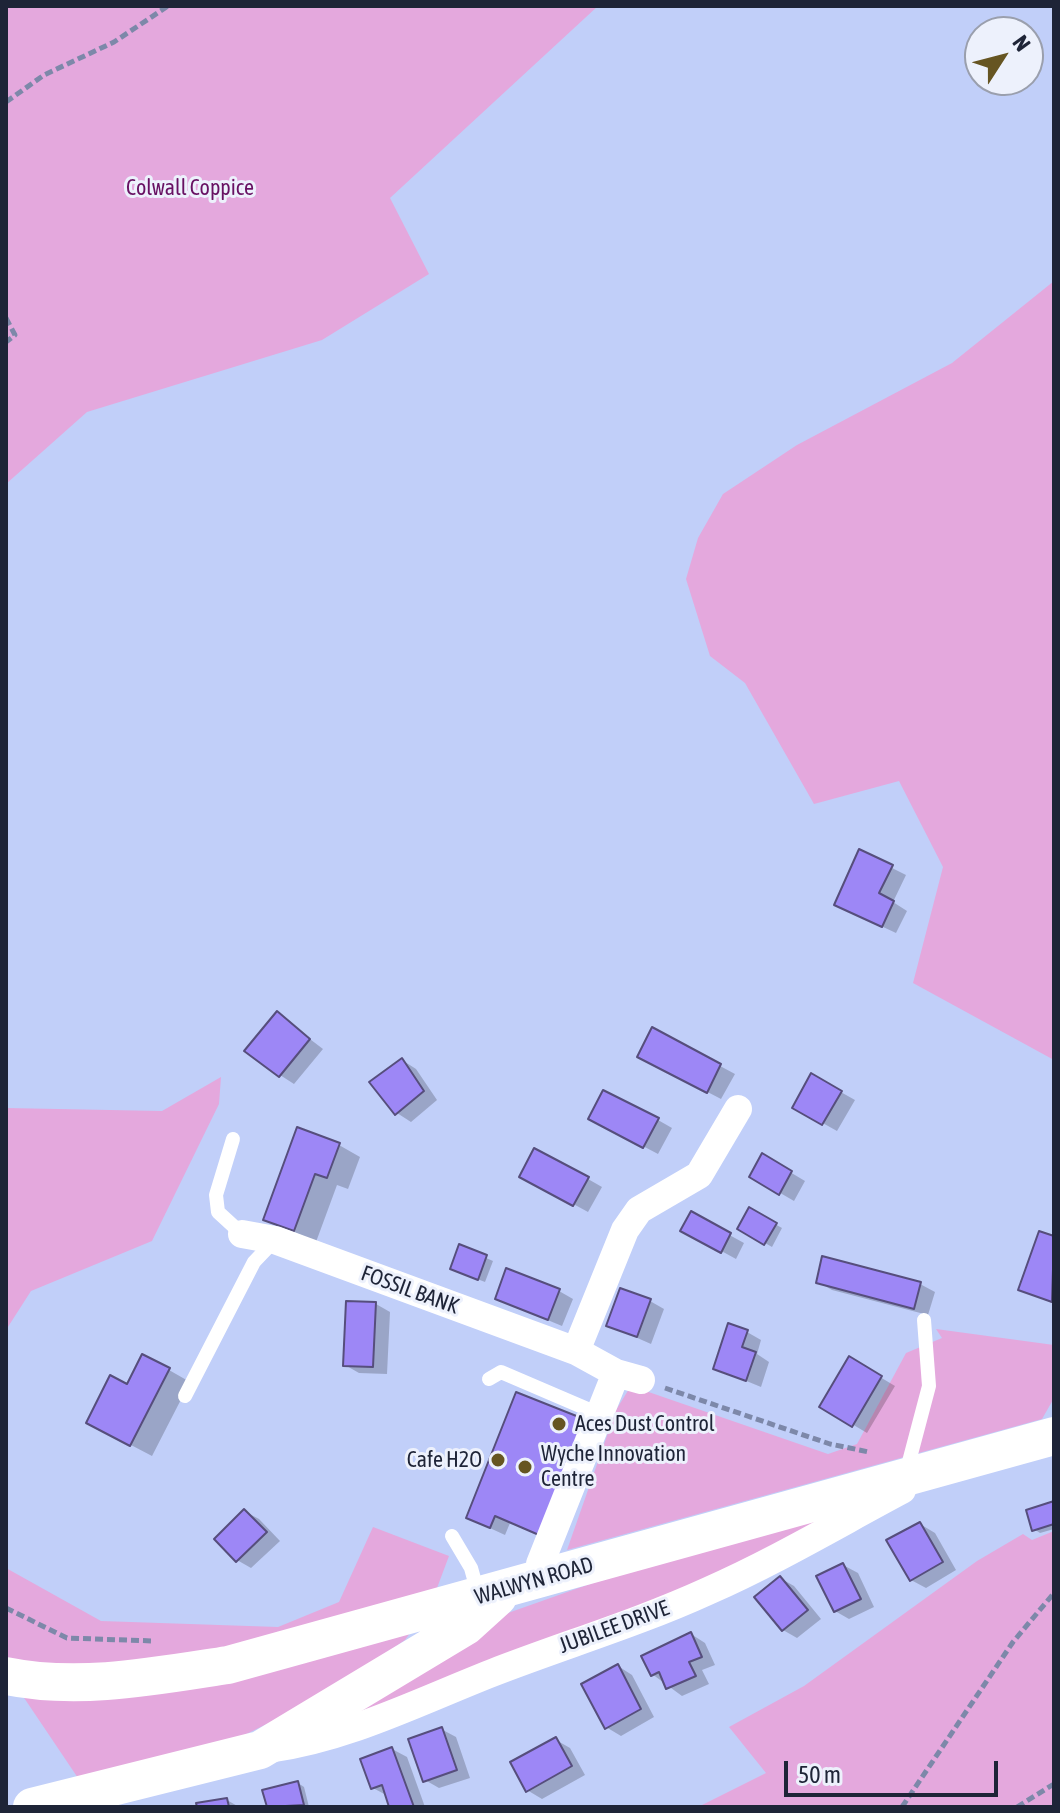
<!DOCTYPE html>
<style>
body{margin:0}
#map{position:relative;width:1060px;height:1813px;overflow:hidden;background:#c1cff9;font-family:"Asap Condensed",sans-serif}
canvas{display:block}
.frame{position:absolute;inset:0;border:8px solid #1e2437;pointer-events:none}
.north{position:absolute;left:964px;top:16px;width:80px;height:80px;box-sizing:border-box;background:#edf1fc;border:2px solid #9a9fad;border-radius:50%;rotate:54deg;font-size:22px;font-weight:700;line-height:32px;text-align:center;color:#1e2437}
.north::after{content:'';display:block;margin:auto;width:28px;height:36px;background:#652;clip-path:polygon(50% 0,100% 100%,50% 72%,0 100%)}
.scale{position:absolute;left:784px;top:1761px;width:214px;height:36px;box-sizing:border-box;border:4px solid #1e2437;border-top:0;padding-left:10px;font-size:24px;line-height:28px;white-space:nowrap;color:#1e2437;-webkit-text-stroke:6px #edf1fc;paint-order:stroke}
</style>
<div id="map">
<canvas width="1060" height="1813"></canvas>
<div class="frame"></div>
<div class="north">N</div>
<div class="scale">50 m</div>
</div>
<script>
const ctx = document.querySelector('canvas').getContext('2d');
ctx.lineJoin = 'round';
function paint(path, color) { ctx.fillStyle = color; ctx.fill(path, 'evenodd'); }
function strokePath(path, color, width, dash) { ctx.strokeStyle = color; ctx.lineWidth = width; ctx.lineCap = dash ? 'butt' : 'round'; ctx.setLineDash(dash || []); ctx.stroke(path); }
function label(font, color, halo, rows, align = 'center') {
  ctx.font = font + ' "Asap Condensed",sans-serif'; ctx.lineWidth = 6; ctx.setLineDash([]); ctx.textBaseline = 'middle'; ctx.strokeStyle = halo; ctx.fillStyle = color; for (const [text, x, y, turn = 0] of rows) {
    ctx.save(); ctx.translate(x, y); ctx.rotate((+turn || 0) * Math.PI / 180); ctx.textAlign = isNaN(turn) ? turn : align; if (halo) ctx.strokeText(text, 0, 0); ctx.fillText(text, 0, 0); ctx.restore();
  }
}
paint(new Path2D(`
 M6 6H598L390 198 429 274 322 340 87 412 6 484Z
 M1054 281V1060L913 983 943 867 899 781 814 804 745 683 710 656 686 579 698 538 723 494 797 445 952 363Z
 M221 1077 219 1104 152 1241 31 1291 6 1330V1108L162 1111Z
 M936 1329 1054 1345V1398L1042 1419 567 1550 616 1410 629 1389 637 1388 828 1454 857 1444 906 1353 942 1338Z
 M826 1518 689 1588 325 1727 508 1613 635 1568Z
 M373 1527 449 1556 431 1604 405 1640 372 1663 281 1717 220 1747 80 1781 6 1671V1568L101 1621 278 1627 339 1602Z
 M1054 1531V1807H698L766 1773 729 1727 804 1686 977 1561 1023 1534 1032 1540Z`), '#e4a8dd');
paint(new Path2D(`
 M860 852 906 875 893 902 907 911 896 933 851 912Z
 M277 1014 323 1049 294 1084 280 1075Z
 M653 1030 735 1074 721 1099 654 1064Z
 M402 1060 416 1069 437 1100 411 1122 397 1113Z
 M812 1076 855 1100 837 1131 794 1107Z
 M658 1120 672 1128 658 1154 605 1126Z
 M339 1145 360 1157 348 1189 337 1185 316 1242 266 1219Z
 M763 1156 805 1181 794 1201 751 1176Z
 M522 1176 588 1179 602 1187 588 1212Z
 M750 1210 782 1228 772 1247 739 1228Z
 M691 1214 744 1243 736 1259 683 1230Z
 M1040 1233 1054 1238V1304L1020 1289Z
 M461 1247 493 1261 485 1282 459 1272Z
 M818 1282 920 1284 935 1292 928 1315 832 1290Z
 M559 1291 573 1299 562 1326 497 1299Z
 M650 1301 664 1309 651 1344 608 1325Z
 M376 1304 390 1312 387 1374 359 1373 345 1365Z
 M747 1332 761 1340 757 1354 769 1362 761 1387 715 1368Z
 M850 1359 895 1386 867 1433 822 1406Z
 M169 1370 190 1382 152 1456 110 1434 127 1386Z
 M517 1395 553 1541 510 1523 505 1535 468 1518Z
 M1054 1503V1529L1040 1533 1034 1529Z
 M244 1511 259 1519 280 1541 251 1568 237 1560Z
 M920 1524 935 1533 956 1570 926 1588 911 1580Z
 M843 1565 858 1573 874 1607 849 1619 835 1611Z
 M780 1578 794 1586 821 1619 797 1638 783 1630Z
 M691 1634 705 1643 715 1665 702 1670 709 1684 682 1696 652 1674Z
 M618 1666 632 1675 654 1717 621 1736 606 1727Z
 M441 1729 456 1737 470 1778 439 1788 425 1780Z
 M556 1740 570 1748 585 1775 542 1799 527 1790Z
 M392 1749 407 1757 425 1807H392L388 1796 373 1788Z
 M298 1783 304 1787 309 1807H269L265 1791Z
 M227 1800 239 1807H199Z`), '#0003');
const building = new Path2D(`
 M859 849 893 865 879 893 894 901 882 927 834 905Z
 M277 1011 310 1039 279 1077 244 1051Z
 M652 1027 721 1064 707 1093 637 1057Z
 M402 1058 424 1091 395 1115 369 1082Z
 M811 1073 842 1091 822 1125 792 1108Z
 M603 1090 659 1118 643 1148 588 1119Z
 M297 1127 340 1143 327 1178 315 1174 294 1231 263 1220Z
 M534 1148 589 1177 573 1206 519 1177Z
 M762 1153 792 1171 779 1195 749 1177Z
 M749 1207 777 1223 764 1245 737 1229Z
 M691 1211 731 1233 721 1253 680 1231Z
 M1039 1231 1054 1236 1052 1302 1018 1290Z
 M459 1244 487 1255 478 1280 450 1269Z
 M822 1256 921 1282 914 1309 816 1283Z
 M506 1268 560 1289 548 1320 495 1299Z
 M620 1288 651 1299 637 1337 606 1326Z
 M346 1301 376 1302 373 1367 343 1366Z
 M728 1323 748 1330 742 1347 756 1352 746 1381 713 1369Z
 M142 1354 170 1368 130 1446 86 1423 110 1375 127 1384Z
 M849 1356 882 1376 852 1427 819 1407Z
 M516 1392 584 1419 539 1535 495 1516 490 1528 466 1518Z
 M1054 1501V1524L1032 1531 1026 1510Z
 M244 1509 267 1532 236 1562 214 1539Z
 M920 1522 943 1562 910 1581 886 1540Z
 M843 1563 861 1599 834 1612 816 1576Z
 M780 1576 808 1610 782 1631 754 1597Z
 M691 1632 702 1657 689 1662 696 1676 666 1689 659 1672 651 1676 641 1656Z
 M618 1664 641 1709 605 1729 581 1684Z
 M442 1727 457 1770 423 1782 408 1739Z
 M556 1737 572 1766 526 1792 510 1762Z
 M392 1747 414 1807H389L382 1785 371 1789 360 1759Z
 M298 1781 304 1805 267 1807 262 1790Z
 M227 1798 229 1807H197L196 1803Z`);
paint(building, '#9d87f6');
strokePath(building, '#564e7c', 2);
strokePath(new Path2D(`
 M6 102 44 75 114 42 168 6
 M6 318 15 335 6 342
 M665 1388 830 1444 869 1452
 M6 1608 67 1638 154 1641
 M902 1807 1013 1642 1054 1593
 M1017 1807 1054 1784`), '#7d88a9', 5, [8, 4]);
strokePath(new Path2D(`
 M233 1139 216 1195 218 1212 242 1234
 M489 1379 501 1372 599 1414
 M185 1396 254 1262 275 1240
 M906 1473 929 1386 924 1320
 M452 1536 471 1568 478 1593`), '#fff', 14);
strokePath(new Path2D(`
 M242 1234 275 1240 576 1351 616 1373 641 1380
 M576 1351 625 1230 639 1210 699 1175 738 1109
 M540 1579V1564L616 1373
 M269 1749C348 1738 418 1702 492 1673 564 1645 638 1623 708 1591 774 1562 838 1524 902 1490`), '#fff', 28);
strokePath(new Path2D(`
 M6 1676C79 1691 156 1676 228 1665L1054 1436
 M32 1807 260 1750 466 1626 498 1597`), '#fff', 38);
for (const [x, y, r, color] of [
 [559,1424,8,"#652"],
 [498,1460,8,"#652"],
 [525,1467,8,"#652"]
]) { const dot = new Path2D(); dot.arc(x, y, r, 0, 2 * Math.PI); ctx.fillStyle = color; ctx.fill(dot); strokePath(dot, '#edf1fc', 3); }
label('22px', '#681163', '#edf1fc', [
 ["Colwall Coppice",190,188]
]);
label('22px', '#1e2437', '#edf1fc', [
 ["FOSSIL BANK",410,1290,20],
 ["WALWYN ROAD",534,1581,-16],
 ["JUBILEE DRIVE",614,1627,-20]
]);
label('22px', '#1e2437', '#edf1fc', [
 ["Aces Dust Control",575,1424],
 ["Wyche Innovation",541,1454],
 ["Centre",541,1479],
 ["Cafe H2O",482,1460,"right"]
], 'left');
</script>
